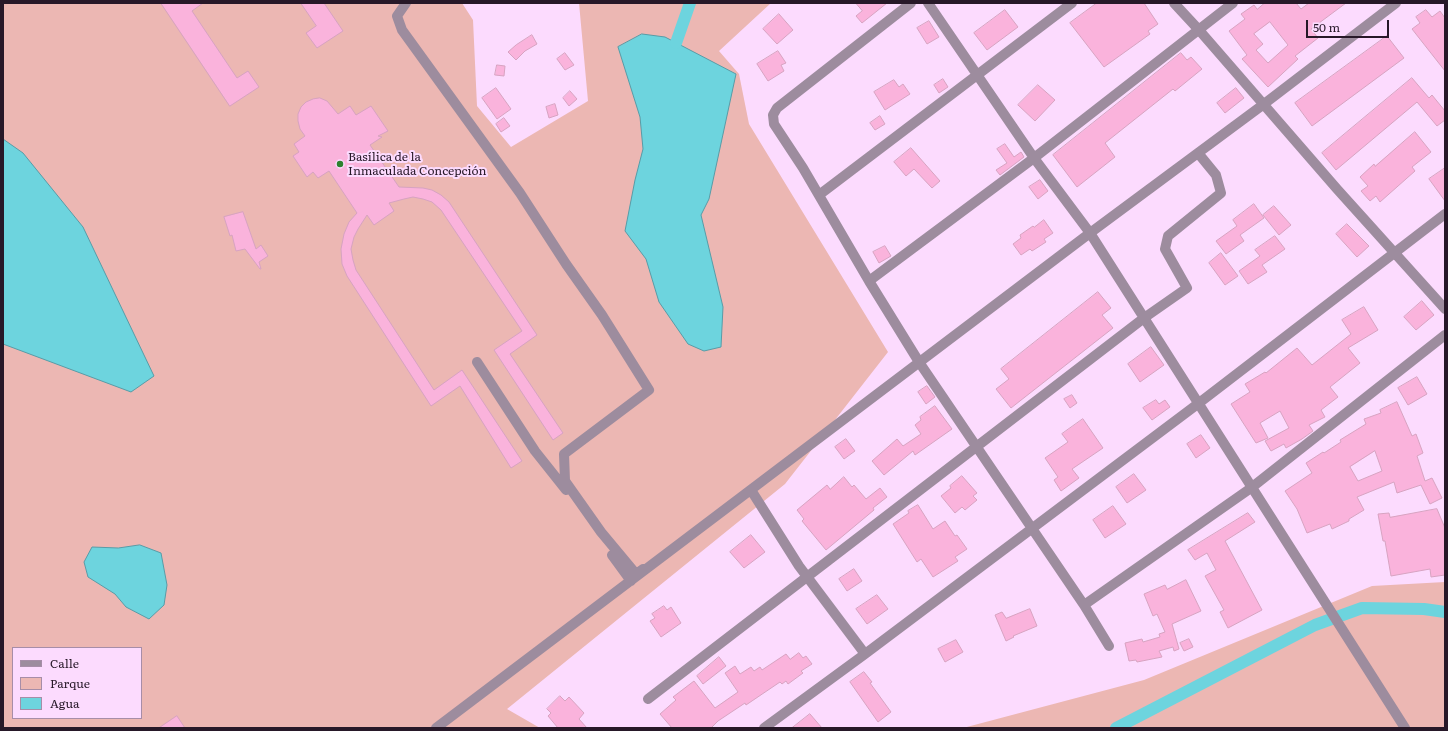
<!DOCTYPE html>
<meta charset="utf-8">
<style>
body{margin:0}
#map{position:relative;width:1448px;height:731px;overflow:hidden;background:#fcdbfe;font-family:Literata,serif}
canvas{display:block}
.frame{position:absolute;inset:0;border:4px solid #271828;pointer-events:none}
.legend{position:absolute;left:12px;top:647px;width:130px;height:72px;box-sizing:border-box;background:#fcdbfe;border:1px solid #a78da8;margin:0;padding:5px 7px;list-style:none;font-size:12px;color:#271828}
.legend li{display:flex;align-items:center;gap:8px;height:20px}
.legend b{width:20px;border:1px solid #a78da8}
.scale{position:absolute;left:1306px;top:20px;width:83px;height:18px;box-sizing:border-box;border:2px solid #271828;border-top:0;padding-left:5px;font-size:12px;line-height:14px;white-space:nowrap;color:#271828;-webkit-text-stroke:3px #fcdbfe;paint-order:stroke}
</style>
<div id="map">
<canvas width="1448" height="731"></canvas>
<div class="frame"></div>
<ul class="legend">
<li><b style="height:5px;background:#9d8c9e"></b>Calle</li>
<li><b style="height:11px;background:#ecb7b3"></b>Parque</li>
<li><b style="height:11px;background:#6dd4de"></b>Agua</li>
</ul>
<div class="scale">50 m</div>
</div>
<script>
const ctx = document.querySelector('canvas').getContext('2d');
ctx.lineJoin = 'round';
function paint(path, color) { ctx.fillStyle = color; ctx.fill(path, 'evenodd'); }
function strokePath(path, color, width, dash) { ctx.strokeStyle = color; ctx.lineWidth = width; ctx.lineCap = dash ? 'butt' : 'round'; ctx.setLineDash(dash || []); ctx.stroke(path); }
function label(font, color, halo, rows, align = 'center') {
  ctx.font = font + ' Literata,serif'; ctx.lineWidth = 4; ctx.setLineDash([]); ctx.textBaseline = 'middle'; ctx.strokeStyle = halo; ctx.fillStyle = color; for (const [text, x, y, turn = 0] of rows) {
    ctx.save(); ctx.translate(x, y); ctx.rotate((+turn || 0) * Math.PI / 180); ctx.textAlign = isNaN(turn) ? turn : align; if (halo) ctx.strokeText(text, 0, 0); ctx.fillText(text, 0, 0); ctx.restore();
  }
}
paint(new Path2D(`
 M3 3H462L473 20 477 106 511 147 588 101 579 3H771L719 51 739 74 749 124 888 352 785 484 507 709 540 728H3ZM13 648H141V718H13Z
 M1445 582V728H963L1144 680 1372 586Z`), '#ecb7b3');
const water = new Path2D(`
 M642 34 665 37 736 74 709 199 701 215 723 307 721 347 704 351 688 344 659 302 646 259 625 231 635 180 643 149 640 117 618 47Z
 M3 139 23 153 83 227 154 376 131 392 3 344Z
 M140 545 161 553 167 585 164 605 149 619 126 607 115 594 88 577 84 562 92 547 118 548Z`);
paint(water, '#6dd4de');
strokePath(water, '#589ca7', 1);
strokePath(new Path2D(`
 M676 43 690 3
 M1116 728 1315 625 1362 608 1424 609 1445 612`), '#6dd4de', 12);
const building = new Path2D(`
 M161 3H203L192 11 237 78 248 71 259 87 230 106Z
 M301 3H324L343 31 317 48 306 33 316 26Z
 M856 3H887L862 23 856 16 862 11Z
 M1097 3H1144L1158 24 1148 31 1150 34 1104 67 1070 23Z
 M1265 3H1296L1301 9 1309 3H1346L1311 29 1318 38 1295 56 1298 59 1268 87 1242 59 1247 55 1229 31 1245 19 1241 14 1254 5 1257 9ZM1270 22 1288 45 1268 63 1256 50 1263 44 1254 34Z
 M1005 10 1018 27 987 50 974 33Z
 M1426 10 1432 17 1440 11 1445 18V71L1412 29 1420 23 1416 17Z
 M779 14 793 30 777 44 763 29Z
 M929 21 939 37 927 44 917 28Z
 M532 35 537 44 525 51 516 60 508 52 516 45Z
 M1387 36 1404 58 1312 126 1295 103Z
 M778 51 786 63 781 65 784 71 768 81 757 64Z
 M565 53 574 65 565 70 557 59Z
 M1181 53 1187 60 1191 57 1202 69 1175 91 1173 89 1105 143 1115 157 1077 187 1053 155Z
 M497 65 505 66 504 76 495 75Z
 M1412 78 1429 98 1432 95 1445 111V120L1437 126 1417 102 1336 170 1322 153Z
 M943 79 948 87 939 93 934 85Z
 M894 80 899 87 903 84 910 94 885 110 874 92Z
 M1038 85 1055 100 1035 121 1018 105Z
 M496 88 511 109 497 119 482 98Z
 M1236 88 1244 98 1225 113 1217 103Z
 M570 91 577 99 569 106 563 98Z
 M320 98 327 101 338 114 350 106 356 115 371 106 388 131 378 136 382 137 370 145 399 187 423 188 432 190 441 195 449 202 537 335 510 354 563 433 553 440 494 350 522 331 441 210 432 202 423 199 413 197 404 199 389 203 394 211 374 225 367 215 358 229 354 237 351 249 353 260 356 270 434 390 462 370 522 461 511 468 460 386 431 406 347 276 342 264 341 249 344 234 349 222 357 213 329 171 318 178 313 172 307 177 293 156 299 152 294 144 305 136 300 129 298 121V114L301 107 306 102 313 99Z
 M555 104 558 115 549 118 546 107Z
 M880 116 885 124 875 130 870 123Z
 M504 118 510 126 501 132 496 124Z
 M1415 132 1431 152 1412 167 1415 171 1380 202 1376 196 1370 201 1361 191 1368 186 1360 177 1374 164 1375 166Z
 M1005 144 1014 157 1021 152 1024 157 1000 175 996 170 1007 163 997 149Z
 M911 148 940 181 932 188 914 169 906 176 894 162Z
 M1445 168V201L1429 179Z
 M1040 180 1048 191 1038 199 1029 187Z
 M1254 204 1264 218 1240 235 1244 241 1226 254 1216 241 1237 226 1233 220Z
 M1274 206 1291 225 1279 235 1263 215Z
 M243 212 256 249 261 245 268 256 259 262 261 269H260L245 249 236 251 232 235 230 236 224 217Z
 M1044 220 1053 233 1044 239 1046 242 1032 251 1030 249 1021 255 1013 244 1021 238 1020 235 1033 226 1034 227Z
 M1347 224 1369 246 1357 257 1336 234Z
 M1275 236 1285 249 1262 265 1267 272 1248 284 1239 271 1260 256 1255 250Z
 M885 246 891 256 879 263 873 252Z
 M1221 253 1238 276 1225 285 1209 263Z
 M1098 292 1111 308 1102 315 1113 328 1011 408 996 389 1009 379 1001 369Z
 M1422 301 1434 315 1416 330 1404 317Z
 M1364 307 1378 330 1348 348 1360 363 1330 387 1338 397 1321 410 1325 417 1309 425 1313 431 1302 439 1286 448 1284 444 1271 451 1265 441 1289 428 1280 411 1260 423 1268 438 1256 443 1231 404 1250 392 1245 384 1265 372 1266 373 1297 348 1312 365 1351 334 1342 320Z
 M1151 347 1164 365 1140 382 1128 364Z
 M1417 377 1427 394 1408 405 1398 388Z
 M927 386 935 397 926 404 918 392Z
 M1072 395 1077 403 1070 408 1064 399Z
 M1156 400 1159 404 1165 400 1170 407 1152 420 1143 408Z
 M1397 402 1412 436 1416 434 1423 453 1417 456 1425 481 1432 478 1442 498 1430 504 1421 485 1397 493 1394 482 1357 497 1364 510 1349 519V521L1332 529 1330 524 1307 533 1297 509 1285 491 1312 473 1306 463 1323 452 1324 453 1341 442 1340 440 1366 424 1364 419 1381 413 1380 410ZM1375 451 1382 471 1358 481 1350 467Z
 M935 406 952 429 915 455 913 451 884 475 872 461 897 439 903 446 921 434 915 425 921 420 920 417Z
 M1083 419 1103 448 1072 469 1079 478 1061 491 1054 480 1058 477 1045 458 1068 442 1062 434Z
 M1201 435 1210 448 1196 458 1187 444Z
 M846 439 855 451 844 459 835 447Z
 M1134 474 1146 490 1127 503 1116 487Z
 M962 476 977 493 973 496 977 500 965 510 962 507 955 513 941 496 951 488 950 486Z
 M844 477 852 487 854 485 866 499 880 488 887 497 873 508 874 510 826 550 802 521 804 519 797 510 827 485 830 489Z
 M918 505 933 529 945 521 955 536 957 535 967 549 955 557 958 561 933 577 921 559 917 562 893 524 909 513 908 511Z
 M1113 506 1126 524 1105 538 1093 520Z
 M1437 509 1445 528V575L1431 577 1430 569 1391 576 1385 541H1383L1378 514 1389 513 1390 517Z
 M1248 513 1255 522 1225 541 1262 610 1228 628 1220 612 1224 610 1205 576 1216 570 1207 553 1195 560 1188 550Z
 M751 535 765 552 744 568 730 552Z
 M854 569 862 581 847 591 839 579Z
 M1186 580 1201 611 1172 624 1179 649 1174 651 1173 647 1159 651 1162 657 1137 662 1136 660 1129 661 1125 643 1142 639 1143 642 1160 637 1159 634 1165 632 1157 614 1153 616 1144 594 1165 585 1167 589Z
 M877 595 888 609 867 624 856 609Z
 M664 606 667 610 671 607 681 623 661 637 650 621 655 618 652 614Z
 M1030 609 1037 626 1013 636 1014 637 1006 641 995 615 1002 612 1006 618Z
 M1189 639 1193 647 1184 651 1180 643Z
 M956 640 963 652 945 662 938 649Z
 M799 653 803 658 806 656 812 664 801 671 803 673 788 684 786 681 782 684 780 682 746 705 745 703 718 721 711 728H672L660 714 676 700 673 697 694 681 715 708 738 692 725 673 735 666 740 674 751 667 754 671 760 667 762 670 786 654 790 659Z
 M719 657 726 666 703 684 697 676Z
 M864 672 872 682 870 683 891 712 878 722 850 682Z
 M560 696 565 701 569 697 584 713 579 719 587 728H558L548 716 551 713 547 709Z
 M810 714 822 728H792Z
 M177 716 185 728H159Z`);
paint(building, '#fab3dc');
strokePath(building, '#d7a3c1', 1);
strokePath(new Path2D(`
 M406 3 397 16 402 30 520 193 566 264 602 315 649 390 564 454 565 481 601 532 636 574 643 569
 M911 3 777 108 773 115 774 124 803 168 869 281 919 362 1084 605 1109 646
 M928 3 1034 158 1090 233 1405 728
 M1174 3 1199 30 1337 189 1445 309
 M819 195 1072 3
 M869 281 1034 158 1233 3
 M477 362 535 451 566 490
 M751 490 799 566 865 654
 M612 555 631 581
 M1084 605 1251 488 1445 335
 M648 699 1144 318 1187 288 1165 249 1168 236 1221 193 1216 175 1198 153
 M436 728 1090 233 1264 104 1396 3
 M764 728 865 654 1199 403 1445 214`), '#9d8c9e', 10);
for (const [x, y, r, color] of [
 [340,164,4,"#2c812f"]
]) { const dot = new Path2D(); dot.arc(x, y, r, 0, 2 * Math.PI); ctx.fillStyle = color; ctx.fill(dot); strokePath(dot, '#fcdbfe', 1.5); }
label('12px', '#271828', '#fcdbfe', [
 ["Basílica de la",348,157],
 ["Inmaculada Concepción",348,171]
], 'left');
</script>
